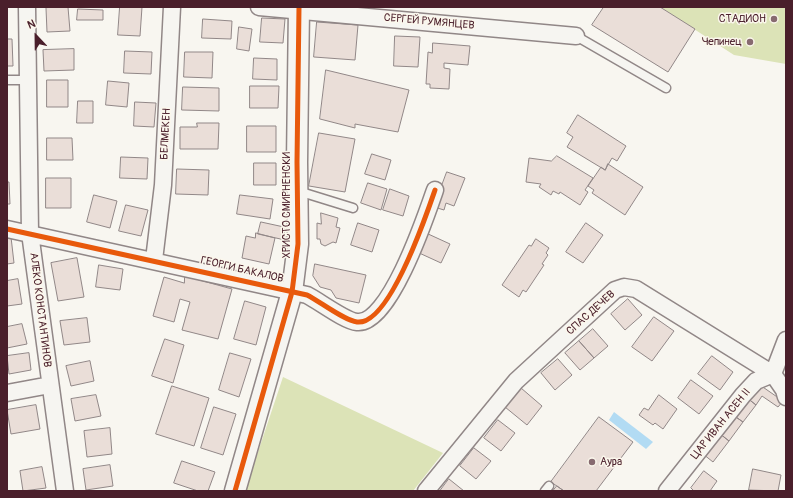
<!DOCTYPE html>
<meta charset="utf-8">
<style>
body{margin:0}
#map{position:relative;width:793px;height:498px;overflow:hidden;background:#f8f6f0;font-family:Pangolin,sans-serif}
canvas{display:block}
.frame{position:absolute;inset:0;border:8px solid #4a1f2b;pointer-events:none}
.north{position:absolute;left:16px;top:16px;width:40px;height:40px;-webkit-text-stroke:3px #fbf7ec;paint-order:stroke;rotate:338deg;font-size:11px;font-weight:700;line-height:16px;text-align:center;color:#4a1f2b}
.north::after{content:'';display:block;margin:auto;width:14px;height:18px;background:#4a1f2b;clip-path:polygon(50% 0,100% 100%,50% 72%,0 100%)}
</style>
<div id="map">
<canvas width="793" height="498"></canvas>
<div class="frame"></div>
<div class="north">N</div>
</div>
<script>
const ctx = document.querySelector('canvas').getContext('2d');
ctx.lineJoin = 'round';
function paint(path, color) { ctx.fillStyle = color; ctx.fill(path, 'evenodd'); }
function strokePath(path, color, width, dash) { ctx.strokeStyle = color; ctx.lineWidth = width; ctx.lineCap = dash ? 'butt' : 'round'; ctx.setLineDash(dash || []); ctx.stroke(path); }
function label(font, color, halo, rows, align = 'center') {
  ctx.font = font + ' Pangolin,sans-serif'; ctx.lineWidth = 3; ctx.setLineDash([]); ctx.textBaseline = 'middle'; ctx.strokeStyle = halo; ctx.fillStyle = color; for (const [text, x, y, turn = 0] of rows) {
    ctx.save(); ctx.translate(x, y); ctx.rotate((+turn || 0) * Math.PI / 180); ctx.textAlign = isNaN(turn) ? turn : align; if (halo) ctx.strokeText(text, 0, 0); ctx.fillText(text, 0, 0); ctx.restore();
  }
}
paint(new Path2D(`
 M660 7H786V64L734 55Z
 M283 377 443 453 413 491H245Z`), '#dce3b7');
paint(new Path2D(`
 M614 412 653 442 646 449 609 420Z`), '#b2dbf3');
const building = new Path2D(`
 M68 7 70 31 47 32 46 8Z
 M120 7H142L140 36 118 35Z
 M604 7H660L695 29 668 72 592 25Z
 M78 9 103 10V20H77Z
 M262 18 285 19 283 43 260 42Z
 M203 19 232 21 231 39 202 38Z
 M317 22 358 25 355 60 314 57Z
 M239 27 252 29 249 51 237 49Z
 M395 36 420 37 418 67 394 66Z
 M7 39H12L13 66H7Z
 M433 43 470 46 468 65 444 63V68L450 69 449 89 430 88V84H426L428 52 432 53Z
 M74 49V70L44 71 43 50Z
 M125 51 152 52 151 74 124 73Z
 M185 52H213L212 78 184 77Z
 M254 58 277 59V80L253 79Z
 M326 70 409 90 398 132 355 124V128L320 119Z
 M47 80H68V107H47Z
 M108 81 129 83 127 107 106 105Z
 M250 86H279L278 108H250Z
 M183 87 219 88V111L182 110Z
 M78 101H93V123H77Z
 M135 102 156 103 154 127 134 126Z
 M578 115 626 146 617 161 612 158 605 170 567 147 573 137 567 133Z
 M197 123H219L218 149H180V127H197Z
 M247 126H276V152H247Z
 M319 133 355 139 345 192 309 186Z
 M47 138H72L73 160H47Z
 M372 154 391 160 385 180 365 174Z
 M557 156 593 178 585 190 588 192 580 205 560 192 559 194 553 191 551 195 539 187 541 184 526 182 529 158 551 161Z
 M121 157 148 158 147 179 120 178Z
 M254 163H276V185H254Z
 M608 164 643 187 625 215 592 193 594 190 588 186 601 167 605 170Z
 M177 169 209 170 208 195 176 194Z
 M447 172 465 178 454 206 446 203 444 210 434 207Z
 M46 178H71V208H46Z
 M7 182H9L10 204H7Z
 M368 183 387 189 381 210 361 203Z
 M390 189 409 196 403 216 383 210Z
 M94 195 117 201 110 228 87 222Z
 M240 195 273 199 270 219 237 214Z
 M126 205 148 210 141 236 119 231Z
 M321 213 338 218 336 227 340 228 336 243 333 242 325 246 321 244 320 239H317V223L321 224Z
 M261 222 284 227 285 240 258 234Z
 M358 223 379 230 372 252 351 245Z
 M586 223 603 235 583 263 566 252Z
 M256 233 275 238 269 264 242 258 246 236 255 238Z
 M426 233 450 244 441 263 417 252Z
 M7 237H11L14 263 7 264Z
 M536 239 549 248 546 253 548 255 542 264 544 265 526 292 523 290 519 297 502 285 529 245 531 246Z
 M77 258 84 297 58 301 51 263Z
 M315 264 366 275 359 303 336 298 331 290 320 287 313 276Z
 M99 265 123 269 120 290 96 287Z
 M185 276 232 289 218 339 182 330 190 302 180 299 174 322 153 316 164 277 184 283Z
 M18 279 22 304 7 306V281Z
 M628 299 642 315 625 330 611 314Z
 M245 301 266 307 256 345 234 339Z
 M654 317 674 331 652 361 632 347Z
 M87 318 90 342 64 345 60 321Z
 M22 324 27 344 7 348V327Z
 M593 329 608 346 594 358 579 341Z
 M165 339 184 345 173 383 152 376Z
 M579 341 594 358 580 370 565 353Z
 M29 353 31 370 9 374 7 356Z
 M230 353 251 359 239 397 219 390Z
 M712 356 733 372 720 390 698 374Z
 M558 359 572 375 555 390 541 373Z
 M90 361 94 381 71 386 66 366Z
 M691 380 713 396 699 414 678 398Z
 M757 383 783 401 778 407 762 396 756 405 746 397Z
 M172 386 209 398 194 446 156 434Z
 M521 388 542 406 527 425 505 407Z
 M96 395 101 416 75 421 71 399Z
 M659 395 677 409 663 429 655 423 653 425 639 415 644 408 648 410Z
 M746 397 756 405 743 422 733 415Z
 M36 405 40 429 11 434 7 410Z
 M214 407 236 414 223 455 201 448Z
 M733 415 743 422 729 441 719 433Z
 M599 417 633 442 596 491H564L551 482Z
 M498 420 515 433 501 451 484 438Z
 M110 428 112 454 87 457 84 431Z
 M719 433 729 441 713 462 703 454Z
 M474 448 491 461 476 479 460 466Z
 M182 461 215 472 208 491H198L174 483Z
 M110 465 113 486 86 490 83 469Z
 M42 467 46 488 23 491 20 471Z
 M753 469 781 475 778 491 749 490Z
 M704 471 717 481 710 491H694L691 488Z
 M449 479 464 491H440Z
 M557 486 564 491H553Z`);
paint(building, '#eaded8');
strokePath(building, '#918787', 1);
const service = new Path2D(`
 M576 36 666 88
 M7 80H28
 M298 191 353 208
 M545 491 549 486`);
const minor = new Path2D(`
 M27 7 30 233 65 491
 M259 7 576 36
 M7 229 307 295C319 301 345 321 357 322 389 326 426 216 435 190
 M154 260 163 185 172 7
 M7 393 50 385
 M426 491 516 381 615 290 624 287 636 289 773 374 784 390 786 397
 M667 491 743 395 756 381 773 374 786 340`);
const tertiary = new Path2D(`
 M235 491 292 292 298 244 297 162 299 7`);
strokePath(service, '#918787', 11);
strokePath(minor, '#918787', 19);
strokePath(tertiary, '#918787', 23);
strokePath(service, '#f6f5f1', 8);
strokePath(minor, '#f6f5f1', 16);
strokePath(tertiary, '#f6f5f1', 20);
strokePath(new Path2D(`
 M7 229 307 295C319 301 345 321 357 322 389 326 426 216 435 190
 M235 491 292 292 298 244 297 162 299 7`), '#e8590c', 5);
for (const [x, y, r, color] of [
 [774,19,4,"#876a70"],
 [750,42,4,"#876a70"],
 [592,462,4,"#876a70"]
]) { const dot = new Path2D(); dot.arc(x, y, r, 0, 2 * Math.PI); ctx.fillStyle = color; ctx.fill(dot); strokePath(dot, '#fbf7ec', 1.5); }
label('11px', '#4a1f2b', '#fbf7ec', [
 ["СТАДИОН",766,19],
 ["Чепинец",742,42],
 ["Аура",600,462,"left"]
], 'right');
label('11px', '#4a1f2b', '#fbf7ec', [
 ["СЕРГЕЙ РУМЯНЦЕВ",429,22,5],
 ["БЕЛМЕКЕН",166,134,-87],
 ["ХРИСТО СМИРНЕНСКИ",287,205,-90],
 ["ГЕОРГИ БАКАЛОВ",242,270,13],
 ["АЛЕКО КОНСТАНТИНОВ",40,310,83],
 ["СПАС ДЕЧЕВ",591,313,-42],
 ["ЦАР ИВАН АСЕН II",721,424,-51]
]);
</script>
